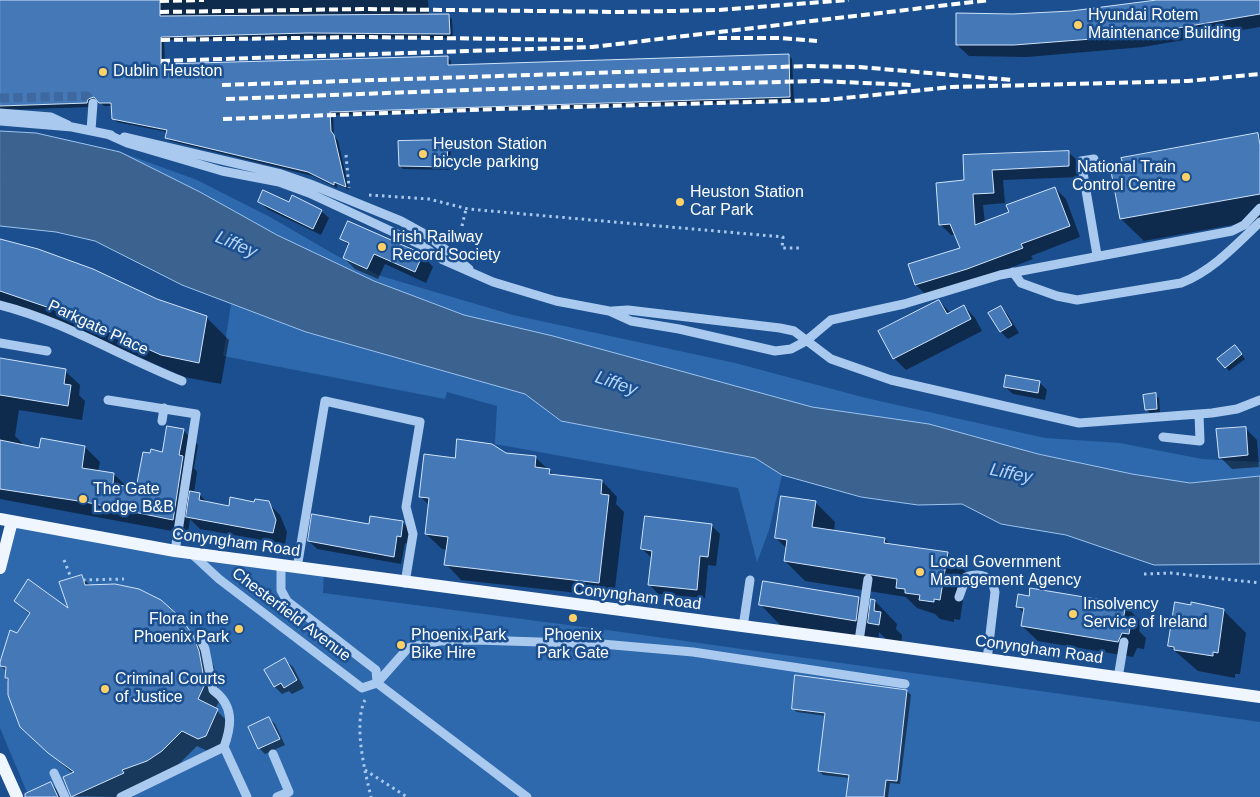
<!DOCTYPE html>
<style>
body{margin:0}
canvas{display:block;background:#1b4f8f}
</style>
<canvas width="1260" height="797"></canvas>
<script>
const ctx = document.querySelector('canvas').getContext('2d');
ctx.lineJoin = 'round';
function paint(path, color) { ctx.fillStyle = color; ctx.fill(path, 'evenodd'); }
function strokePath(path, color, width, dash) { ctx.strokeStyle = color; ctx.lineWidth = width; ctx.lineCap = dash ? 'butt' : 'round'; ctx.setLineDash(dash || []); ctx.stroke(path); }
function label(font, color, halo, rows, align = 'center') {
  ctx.font = font + ' Helvetica,sans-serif'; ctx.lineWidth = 5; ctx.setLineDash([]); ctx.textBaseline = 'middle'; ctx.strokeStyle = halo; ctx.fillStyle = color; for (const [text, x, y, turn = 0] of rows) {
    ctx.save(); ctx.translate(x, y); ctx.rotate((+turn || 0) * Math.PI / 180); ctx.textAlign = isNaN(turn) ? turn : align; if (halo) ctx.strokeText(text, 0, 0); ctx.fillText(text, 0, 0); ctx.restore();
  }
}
paint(new Path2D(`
 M120 152 197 180 270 217 339 257 381 276 513 315 735 363 866 398 1045 438 1120 443 1202 459 1260 462V476L1190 483 1132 474 1038 454 929 424 812 407 553 336 464 315 374 281 277 235 200 192Z
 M231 304 306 332 525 394 560 421 755 458 782 475 769 530 757 562 738 488 495 444 497 406 447 392 445 399 223 356Z
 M12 521 324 572 323 593 614 631 1260 722V797H29L0 728V568Z`), '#2e69ad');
const water = new Path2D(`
 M0 131 36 133 120 152 200 192 277 235 374 281 464 315 553 336 812 407 929 424 1038 454 1132 474 1190 483 1260 476V564L1154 565 1066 535 1001 524 962 504 918 505 861 497 782 475 755 458 561 421 525 394 306 332 182 285 95 241 56 232 0 226Z`);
paint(water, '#3c6290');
strokePath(water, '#9cc4f0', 1);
paint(new Path2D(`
 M0 0H428L429 15H448L452 19 453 38 313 37 164 40 165 65 447 57 451 61V66L788 55 792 59 794 101 333 115 334 136 338 140 349 190 337 184V188L313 176 170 141 166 137 167 132 117 122 113 118V106H104L98 100 92 103 90 107 0 110Z
 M1162 0H1260V27L1143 47 1027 57 969 56 957 45 1013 15 1126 6Z
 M1257 134 1260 137V220L1144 241 1121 219 1112 167Z
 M447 142 451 145 450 170 403 169 400 166Z
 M1068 152 1080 163V177L1003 180 1005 203 983 205 985 223 1010 213 1055 188 1066 199 1080 237 1031 256 1033 259 979 280 927 296 916 285 962 248 956 235H951L940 224 965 182 964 157Z
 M259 201 289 204 321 211 329 218 321 235 267 209Z
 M342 239 422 255 433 267 426 283 385 264 378 279 355 269 344 258 349 246Z
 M0 240 207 318 229 340 221 384 184 377 110 344 25 313 0 309Z
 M939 301 951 313 964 306 975 318 982 331 906 370 894 358Z
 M1001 307 1008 315 1019 333 1008 339 1001 332 990 313Z
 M1238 350 1245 359 1229 371 1219 359Z
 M0 360 65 371 80 385 79 395 85 401 82 420 19 410 15 436 22 443 21 446 40 449 85 447 100 462 98 471 114 474 128 488 137 490 163 453 183 430 198 445 194 468 197 472 194 493 199 494 208 503 230 507 268 503 280 515 287 532 285 544 200 529 190 519 188 534 0 499Z
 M1039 382 1047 390 1045 400 1013 394 1005 387Z
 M1155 395 1159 398 1160 412 1150 413 1146 409Z
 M1245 428 1257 440 1259 467 1232 469 1220 457Z
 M505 454 535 457 555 476 602 481 617 497 616 504 624 512 614 597 461 580 446 564 447 550 442 549 426 534 430 506 420 496 456 459Z
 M815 502 835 522 834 531 885 539 890 545 947 553 967 573 960 620 954 619V622L940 619 935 614 917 608 906 597 805 581 785 561 787 549 776 538Z
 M403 523 410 530 409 544 405 543 401 564 317 549 309 541 370 525Z
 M711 525 720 534 716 566 708 565 705 598 658 594 650 585 652 558 642 549Z
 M81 576 91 586 186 627 202 643 214 667 220 700 215 709 232 726 214 754 197 746 177 766 120 797 72 796 73 774 37 742 6 678 7 672 1 666 30 615 16 601 70 611Z
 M858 598 871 611 875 601 897 624 896 629 902 635 901 646 892 645 879 632 878 643 782 627 760 604Z
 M1125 605 1140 621 1139 631 1146 638 1144 649 1137 648 1133 657 1038 641 1022 626 1024 613 1017 606Z
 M1223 610 1246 633 1240 674H1235V678L1198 671 1169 646Z
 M285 660 293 667 304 688 292 694 289 691 282 694 275 687Z
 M907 691 911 695 900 784 890 783 888 797H848L850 778 823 775 819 771 826 716 797 712 793 709Z
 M269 718 275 724 285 745 265 754 259 748Z
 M51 784 59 792 62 797H42Z`), '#0007');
const building = new Path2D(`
 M0 0H160V16L449 14 450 34 308 33 161 37V64L448 56V65L789 54 790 97 330 112 331 131 334 135 346 187 334 182V185L308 172 165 138 167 130 112 119 111 103H99L94 97 88 99 87 103 0 106Z
 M1157 0H1260V14L1131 36 1014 45H956V13L1013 14 1071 11Z
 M1258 133 1260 145V194L1120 219 1110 166 1122 161 1121 158Z
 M448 140 447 167 399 166 398 141Z
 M1069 151V166L992 170 994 193 973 194 975 225 1009 212 1006 205 1055 187 1070 226 1021 244 1023 248 967 269 915 285 908 264 960 248 950 224 939 225 936 183 964 180 963 155Z
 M263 190 289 202 292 195 322 210 313 229 258 202Z
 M348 221 423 254 415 272 374 254 367 269 343 258 349 243 340 239Z
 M0 239 38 249 93 269 157 299 207 316 199 363 161 355 88 322 86 326 75 320 76 317 0 291Z
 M939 300 947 314 964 305 971 319 893 359 878 331Z
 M1001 306 1012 325 1000 332 988 313Z
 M1235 345 1242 354 1225 368 1217 359Z
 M0 358 66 369 64 384 71 385 68 406 0 395Z
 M1006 375 1040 381 1038 393 1004 387Z
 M1156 393 1157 409 1145 410 1143 395Z
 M167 426 184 429 179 455 183 456 173 520 85 502 0 489V440L39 448 41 438 85 446 82 468 114 473 113 484 136 488 143 452 150 453 151 449 162 452Z
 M1246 427 1248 455 1219 458 1216 429Z
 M457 439 492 444 506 453 536 456 535 467 550 469 549 474 602 480 601 494 609 495 599 583 444 565 448 537 425 534 429 498 419 497 424 454 455 458Z
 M190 491 200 493 199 500 229 506 230 497 254 502 255 499 269 501 276 520 273 533 186 517Z
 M781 496 816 501 812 527 885 538 884 543 948 552 940 600 934 599V602L919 600 920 595 905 593V589L896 588 897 579 784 561 787 540 775 538Z
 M312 514 369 524 370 516 403 521 401 537 397 536 394 557 308 541Z
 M645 516 712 524 708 557 700 556 697 590 648 585 652 551 641 549Z
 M82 575 85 585 115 584 139 589 161 600 179 616 193 635 199 651 205 684 198 699 218 709 206 736 198 739 182 731 162 751 147 761 122 770 124 773 71 797 63 777 74 772 48 753 20 727 8 695V678H5L6 667 0 666V662L10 630 17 633 30 613 14 601 28 579 68 608 59 582Z
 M763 581 859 597 856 621 759 605Z
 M1030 588 1126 604 1123 620 1131 621 1129 634 1122 633 1118 642 1021 626 1024 608 1016 607 1018 594 1029 596Z
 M871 599 875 600 874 611 881 612 879 625 868 623Z
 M1175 602 1191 605V602L1196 603 1224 609 1218 653 1213 652V656L1174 650V647L1168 646Z
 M285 658 297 680 284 688 281 683 274 687 264 670Z
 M795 675 907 690 897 781 886 780 884 797H846L849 775 818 771 825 713 792 709Z
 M269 717 280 739 258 749 248 727Z
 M51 782 58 797H25V794Z`);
paint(building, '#4478b7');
strokePath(building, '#cfe3fa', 1);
strokePath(new Path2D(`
 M0 98 87 96 93 103`), '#3d69a0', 9, [9, 4.5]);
strokePath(new Path2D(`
 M346 155 349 188
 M369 195 429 199 468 209 783 237 782 248H799
 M462 226 466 209
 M64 560 71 578
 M1144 574 1171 573 1260 583
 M83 580 124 579
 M365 700C353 724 365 772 371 797
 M365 770 407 797`), '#a9c9ee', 3, [2.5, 4]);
strokePath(new Path2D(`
 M0 113 51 117 68 125
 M0 121 72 127 111 135
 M91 130 93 103
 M107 134 127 143 222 171 279 182 309 193 421 245 443 260 493 282 556 301 609 311 631 321 679 329 775 351 791 349 806 341 831 320 904 304 1000 275 1232 231 1244 225 1260 208
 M124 137 281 174 310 184 401 221 430 237 469 269
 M1094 159 1081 161 1097 255
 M1013 272 1021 283 1057 296 1077 300 1181 283C1212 271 1236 245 1260 222
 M0 305C64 321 121 357 182 381
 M612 311 628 310 780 328 794 331 831 359 891 380 1079 423 1212 413 1237 409 1260 400
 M0 343 47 351
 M108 400 196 414 175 551
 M162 421 164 408
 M1163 437 1200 441 1199 414
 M192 554 219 579 362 688 377 683
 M281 566V590L287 601 376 670 377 683 527 797
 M297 568 325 401 420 422 406 507 413 534 405 583
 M959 597 966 577C981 572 992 576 995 592L987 660
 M743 627 750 580
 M199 636 205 649 213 690C234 705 232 725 224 747
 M859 641 868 579
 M1118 678 1124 642
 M377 683 408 648 439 641 476 640 602 644 693 652 905 684
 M273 754 289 792 277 797
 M54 773 65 797
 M121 797 224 747 247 797`), '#a9c9ee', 9);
strokePath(new Path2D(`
 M0 519 175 551 886 645 1260 697
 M0 568 12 521
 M0 759 17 797`), '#f0f6ff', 12);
strokePath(new Path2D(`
 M160 1 204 0
 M160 12 366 9 621 12 719 10 849 0
 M718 38H781L817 41
 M161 40 361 37 583 40
 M161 61 592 47 990 0
 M222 85 808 66 859 67 1012 80
 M226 99 494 89 818 81 912 85
 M223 119 497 109 825 100 952 87 1188 81 1260 74`), '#fff', 4, [9, 4]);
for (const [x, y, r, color] of [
 [1078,25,5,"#ffd166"],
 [103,72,5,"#ffd166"],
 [423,154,5,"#ffd166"],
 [1186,177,5,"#ffd166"],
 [680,202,5,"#ffd166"],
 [382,247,5,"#ffd166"],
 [83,499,5,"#ffd166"],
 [920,572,5,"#ffd166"],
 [1073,614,5,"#ffd166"],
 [573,618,5,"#ffd166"],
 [239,629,5,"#ffd166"],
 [401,645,5,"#ffd166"],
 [105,689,5,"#ffd166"]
]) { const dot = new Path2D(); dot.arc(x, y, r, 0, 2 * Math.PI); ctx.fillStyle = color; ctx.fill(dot); strokePath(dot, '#1b4f8f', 2); }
label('16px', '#fff', '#1b4f8f', [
 ["Hyundai Rotem",1088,16],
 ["Maintenance Building",1088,34],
 ["Dublin Heuston",113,72],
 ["Heuston Station",433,145],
 ["bicycle parking",433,163],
 ["National Train",1176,168,"right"],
 ["Control Centre",1176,186,"right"],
 ["Heuston Station",690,193],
 ["Car Park",690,211],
 ["Irish Railway",392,238],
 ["Record Society",392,256],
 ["The Gate",93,490],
 ["Lodge B&B",93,508],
 ["Local Government",930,563],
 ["Management Agency",930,581],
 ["Insolvency",1083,605],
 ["Service of Ireland",1083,623],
 ["Flora in the",229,620,"right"],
 ["Phoenix Park",229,638,"right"],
 ["Phoenix Park",411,636],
 ["Bike Hire",411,654],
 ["Phoenix",573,636,"center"],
 ["Park Gate",573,654,"center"],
 ["Criminal Courts",115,680],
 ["of Justice",115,698]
], 'left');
label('16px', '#fff', '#1b4f8f', [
 ["Parkgate Place",98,328,25],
 ["Conyngham Road",236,543,8],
 ["Conyngham Road",637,597,7],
 ["Chesterfield Avenue",291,615,37],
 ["Conyngham Road",1039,650,8]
]);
label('italic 18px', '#b5d3f5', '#1b4f8f', [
 ["Liffey",236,245,23],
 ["Liffey",616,384,19],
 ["Liffey",1011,474,11]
]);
</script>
